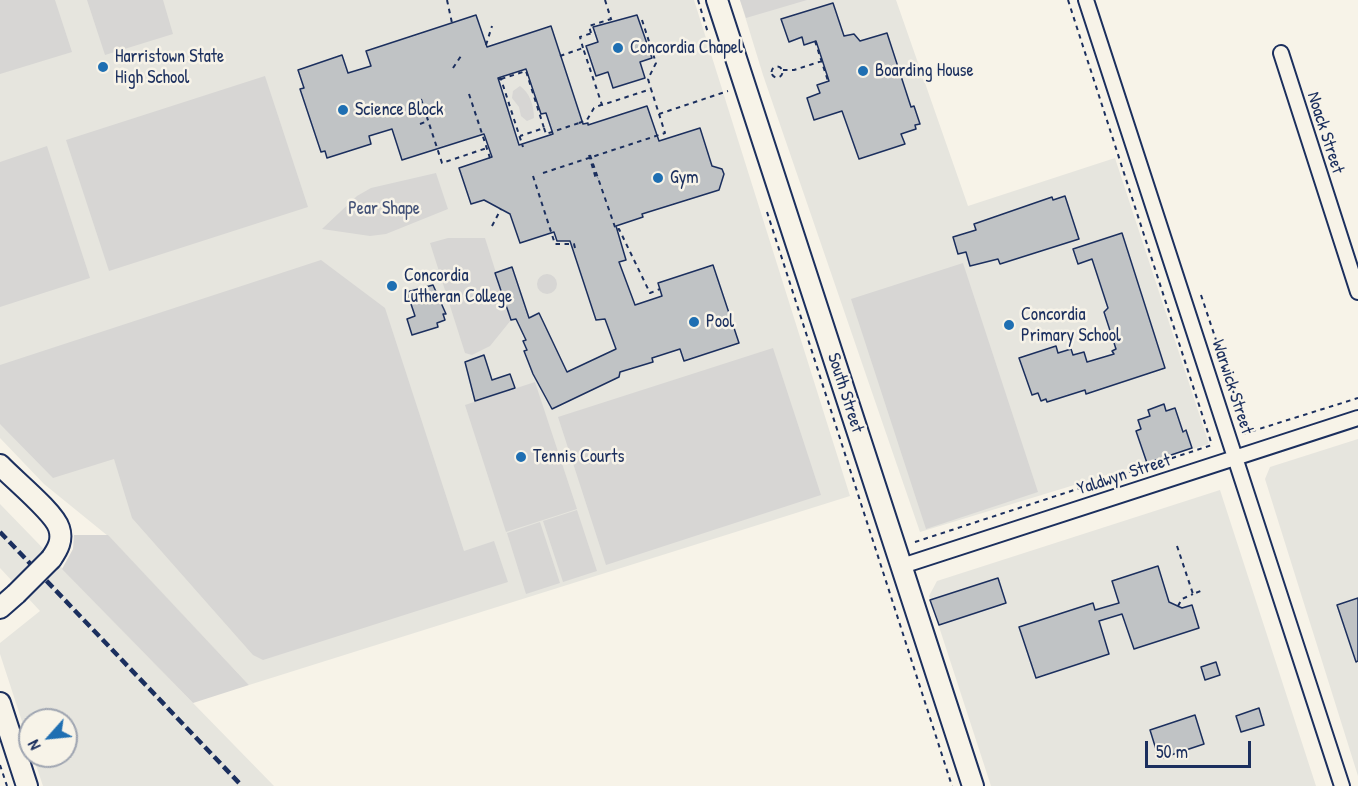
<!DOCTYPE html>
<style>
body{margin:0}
#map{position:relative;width:1358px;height:786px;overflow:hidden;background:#f7f3e8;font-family:"Patrick Hand",sans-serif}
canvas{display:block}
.north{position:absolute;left:18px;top:708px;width:60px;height:60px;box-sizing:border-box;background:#f7f3e8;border:2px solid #9fa5b1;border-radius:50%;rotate:243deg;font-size:16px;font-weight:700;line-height:24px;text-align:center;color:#1b2f5e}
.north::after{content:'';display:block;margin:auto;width:21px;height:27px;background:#1f6fb2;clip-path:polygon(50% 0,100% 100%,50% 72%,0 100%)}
.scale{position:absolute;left:1145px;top:741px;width:106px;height:27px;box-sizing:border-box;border:3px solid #1b2f5e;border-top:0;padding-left:8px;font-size:18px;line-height:21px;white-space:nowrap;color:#1b2f5e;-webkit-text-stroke:4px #f7f3e8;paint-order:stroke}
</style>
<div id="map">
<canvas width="1358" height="786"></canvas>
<div class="north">N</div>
<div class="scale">50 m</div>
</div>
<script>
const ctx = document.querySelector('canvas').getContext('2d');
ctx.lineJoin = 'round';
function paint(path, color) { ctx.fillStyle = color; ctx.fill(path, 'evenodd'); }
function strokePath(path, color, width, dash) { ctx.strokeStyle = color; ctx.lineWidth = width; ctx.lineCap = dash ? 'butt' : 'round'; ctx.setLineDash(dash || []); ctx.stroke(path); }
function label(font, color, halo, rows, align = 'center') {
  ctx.font = font + ' "Patrick Hand",sans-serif'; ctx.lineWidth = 5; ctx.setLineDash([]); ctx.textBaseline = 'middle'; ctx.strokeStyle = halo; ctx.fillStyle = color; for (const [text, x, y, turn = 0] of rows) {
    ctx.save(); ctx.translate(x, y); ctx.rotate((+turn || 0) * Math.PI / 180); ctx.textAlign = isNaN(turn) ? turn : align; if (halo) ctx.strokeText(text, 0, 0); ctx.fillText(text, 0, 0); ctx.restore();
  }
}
paint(new Path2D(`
 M0 0H694L850 496 249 685 108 536 44 484 0 438Z
 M740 0H896L968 206 1115 158 1209 444 920 532 763 75Z
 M1358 439V776L1265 479 1270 467Z
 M1220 490 1316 786H991L929 596 937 581Z
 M0 504 193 703 274 786H43L33 756H66V720H30V746L0 654V643L40 611 0 568Z`), '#e6e5de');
paint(new Path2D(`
 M0 0H55L72 52 0 74Z
 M87 0H163L173 34 105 55Z
 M740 0H807L746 18Z
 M265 76 308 207 109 271 66 140Z
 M520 86C530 93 534 106 534 118L527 121 521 116 519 107 512 98 513 91Z
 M47 146 90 278 0 307V162Z
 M436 173 448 209 386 234 370 236 322 229 357 196 371 188Z
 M448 238H485L511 320 490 346 472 355 465 353 430 243Z
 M321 260 385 308 464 551 494 541 508 582 263 660 253 655 132 518 114 459 53 478 0 424V365Z
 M963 263 1038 492 926 529 851 299Z
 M537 284a10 10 0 1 1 20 0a10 10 0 1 1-20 0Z
 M773 348 821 495 606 565 558 417Z
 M535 382 577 509 506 532 465 405Z
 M577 510 597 571 563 582 543 521Z
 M540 522 560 583 526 594 507 533Z
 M74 535H108L249 685 193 703 62 569 73 549Z`), '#d7d6d4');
const building = new Path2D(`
 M833 3 844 36 854 34 860 41 887 33 911 107 914 106 920 124 915 125 916 129 901 134 905 144 859 159 842 111 814 120 807 98 820 93 817 85 829 81 816 41 804 45 802 37 789 42 781 19Z
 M476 15 487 47 551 26 583 124 588 123V125L647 106 659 141 700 128 712 166 722 169 724 174 719 190 642 214 643 217 616 226 626 260 619 262 635 305 662 296 658 283 713 265 739 343 684 361 680 349 652 358 653 362 620 372 619 377 552 409 533 374 524 351 527 350 523 341 526 340 516 319 511 320 495 273 512 267 529 318 539 313 567 372 616 349 605 319 596 320 570 241H557L554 232 520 243 510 214 484 200 471 204 459 168 492 157 484 134 402 160 392 129 369 136 371 144 327 158 325 151 321 152 300 89 304 88 298 70 342 55 348 73 371 66 366 51ZM526 69 541 114 546 113 553 134 519 145 498 78Z
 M637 15 652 58 640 62 645 78 613 88 608 72 596 76 586 46 598 42 593 27Z
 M1065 196 1079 239 1000 264 998 259 970 266 966 252 958 254 953 237 976 230 974 224 1052 197 1053 200Z
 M1122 233 1165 368 1086 394 1085 390 1047 402 1046 399 1041 401 1038 393 1032 395 1019 358 1056 346 1058 353 1071 349 1073 355 1084 352 1087 362 1114 354 1112 351 1116 349 1104 312 1108 308 1092 259 1078 264 1073 249Z
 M433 285 446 314H443L445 320 437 323 438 327 412 335 407 319 415 316 407 292Z
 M484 355 492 380 510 374 515 388 475 401 465 362Z
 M1164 404 1166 411 1175 408 1183 432 1186 430 1192 448 1147 463 1136 431 1141 429 1138 420 1150 416 1148 410Z
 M1158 566 1169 602 1182 608 1192 605 1199 628 1134 649 1122 614 1099 621 1109 654 1036 678 1019 627 1093 603 1095 610 1119 603 1112 581Z
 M998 578 1006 603 939 625 930 600Z
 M1358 598V661L1356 662 1337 605Z
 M1216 662 1220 675 1205 680 1201 667Z
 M1259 708 1264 725 1241 732 1236 716Z
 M1195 715 1204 744 1159 759 1150 730Z`);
paint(building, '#c0c3c5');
strokePath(building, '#1b2f5e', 1.5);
const street = new Path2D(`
 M1086 0 1342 786
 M1281 53 1358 292
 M902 566 1358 418`);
const secondary = new Path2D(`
 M717 0 973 786
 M0 465C13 479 54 512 59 528 63 540 58 549 51 559
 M0 608 16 594
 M0 703 27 786`);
strokePath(street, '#1b2f5e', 18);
strokePath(secondary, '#1b2f5e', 24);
strokePath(new Path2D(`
 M447 0 452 23
 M605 0 611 19
 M698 0 708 33
 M1068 0 1212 445
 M642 20 656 63 648 79 651 89
 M591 33 589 26 611 19 612 21
 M815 41 828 81
 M486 45 492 26
 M583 48 580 37 595 32
 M560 56 583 48 602 105 651 89 659 114 728 91
 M771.5 72a5.5 5.5 0 1 1 11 0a5.5 5.5 0 1 1-11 0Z
 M453 68 463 53
 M783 70H794L822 61
 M498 79H501L523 147
 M501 79 526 71 544 128 520 136
 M469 94 491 161
 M421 99 442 163 487 148
 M579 123 587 120 594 108 601 105
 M420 124 428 121
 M544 128 546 134 579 123 580 125
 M589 155 596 179 598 178
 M590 155 616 230 619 229 650 293 660 289
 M543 173 665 133 659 114
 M533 176 555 244H574L575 248
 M767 212 952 786
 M492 226 501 209
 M1201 295 1247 433
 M1243 434 1358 398
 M915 542 1212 445
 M1177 546 1193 594 1203 590
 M1178 606 1182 599 1193 594
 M0 765 7 786`), '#1b2f5e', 2, [4.5, 4.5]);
strokePath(street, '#f7f3e8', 14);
strokePath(secondary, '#f7f3e8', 20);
strokePath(new Path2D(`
 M0 532 242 786`), '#1b2f5e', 4.5, [9, 4.5]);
const secondaryBridge = new Path2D(`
 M16 594 51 559`);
strokePath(secondaryBridge, '#1b2f5e', 24, []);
strokePath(secondaryBridge, '#f7f3e8', 20);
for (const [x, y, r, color] of [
 [618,48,6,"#1f6fb2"],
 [103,67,6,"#1f6fb2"],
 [863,71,6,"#1f6fb2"],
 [343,110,6,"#1f6fb2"],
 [658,178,6,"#1f6fb2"],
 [392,286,6,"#1f6fb2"],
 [694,322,6,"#1f6fb2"],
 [1009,325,6,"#1f6fb2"],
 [521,457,6,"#1f6fb2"]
]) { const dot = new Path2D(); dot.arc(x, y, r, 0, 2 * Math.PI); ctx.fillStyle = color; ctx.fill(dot); strokePath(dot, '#f7f3e8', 2); }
label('18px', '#1b2f5e', '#f7f3e8', [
 ["Concordia Chapel",630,48],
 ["Harristown State",115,57],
 ["High School",115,78],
 ["Boarding House",875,71],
 ["Science Block",355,110],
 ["Gym",670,178],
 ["Concordia",404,276],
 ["Lutheran College",404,297],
 ["Concordia",1021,315],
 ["Primary School",1021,336],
 ["Pool",706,322],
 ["Tennis Courts",533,457]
], 'left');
label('18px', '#1b2f5e', '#f7f3e8', [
 ["Noack Street",1325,133,72],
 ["Warwick Street",1232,387,72],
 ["South Street",845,393,72],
 ["Yaldwyn Street",1124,475,-18]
]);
label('18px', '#415076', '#f7f3e8', [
 ["Pear Shape",384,209]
]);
</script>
